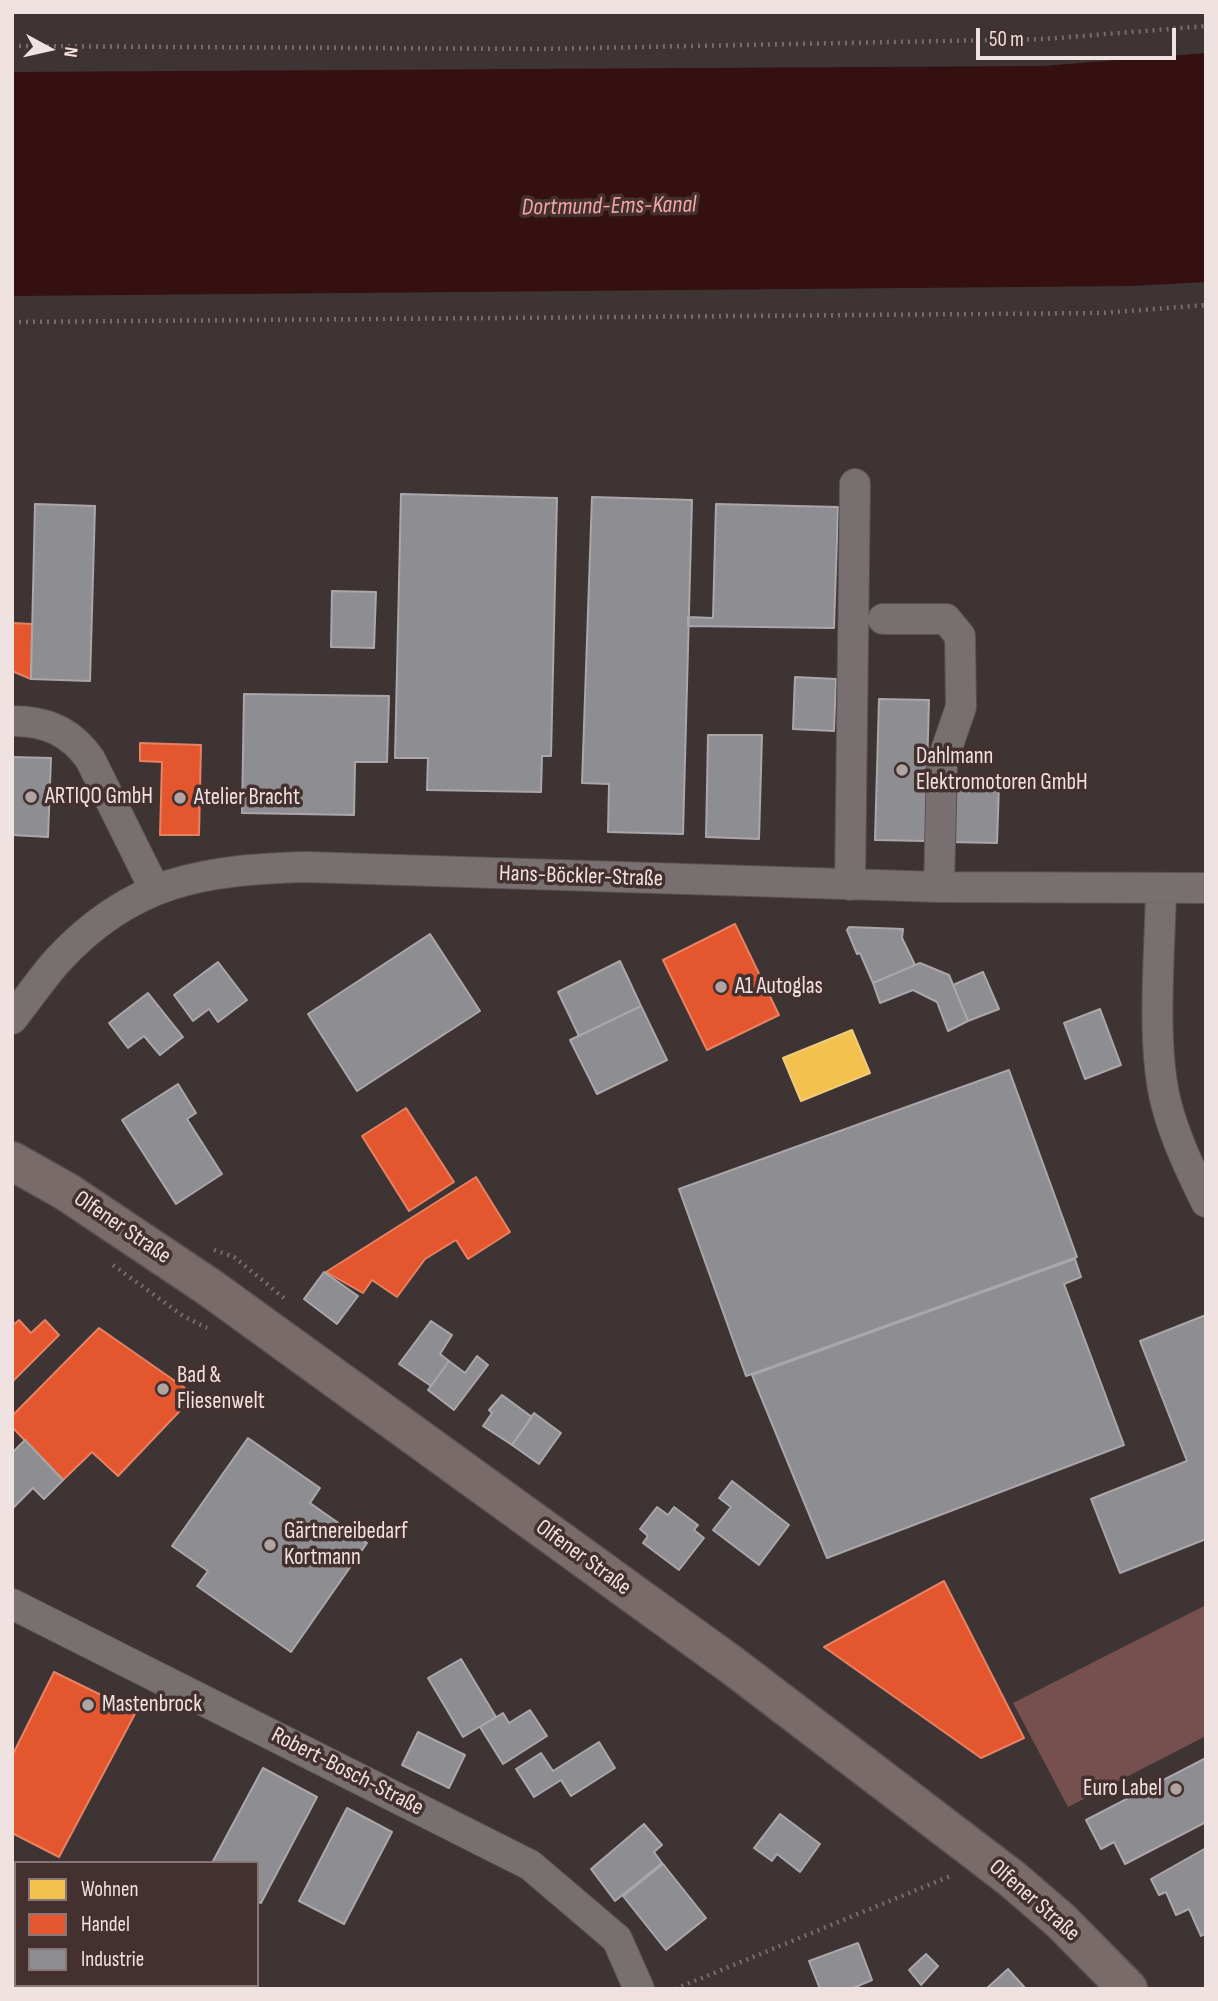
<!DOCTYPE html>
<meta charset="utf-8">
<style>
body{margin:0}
#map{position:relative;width:1218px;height:2001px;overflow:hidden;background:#3f3434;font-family:"Sofia Sans Condensed",sans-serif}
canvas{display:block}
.frame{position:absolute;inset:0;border:14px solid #efe2e1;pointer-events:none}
.legend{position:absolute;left:14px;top:1861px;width:245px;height:126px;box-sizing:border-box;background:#43302f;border:2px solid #887776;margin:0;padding:9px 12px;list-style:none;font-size:21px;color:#efe2e1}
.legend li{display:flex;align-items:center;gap:14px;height:35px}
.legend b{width:35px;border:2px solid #887776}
.north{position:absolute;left:14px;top:14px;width:70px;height:70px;-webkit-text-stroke:5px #43302f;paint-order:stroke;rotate:98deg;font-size:19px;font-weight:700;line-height:28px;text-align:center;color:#efe2e1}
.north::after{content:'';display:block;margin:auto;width:24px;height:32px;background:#efe2e1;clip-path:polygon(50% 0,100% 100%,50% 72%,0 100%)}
.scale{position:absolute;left:976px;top:28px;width:200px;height:32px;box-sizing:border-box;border:4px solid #efe2e1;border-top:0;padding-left:9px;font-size:21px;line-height:24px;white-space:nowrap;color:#efe2e1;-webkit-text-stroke:5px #43302f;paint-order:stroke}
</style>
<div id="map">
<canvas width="1218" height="2001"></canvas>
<div class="frame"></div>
<ul class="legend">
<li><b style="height:19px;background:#f2c14e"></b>Wohnen</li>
<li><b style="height:19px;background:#e4572e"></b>Handel</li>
<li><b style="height:19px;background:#8d8d92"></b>Industrie</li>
</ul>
<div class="north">N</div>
<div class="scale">50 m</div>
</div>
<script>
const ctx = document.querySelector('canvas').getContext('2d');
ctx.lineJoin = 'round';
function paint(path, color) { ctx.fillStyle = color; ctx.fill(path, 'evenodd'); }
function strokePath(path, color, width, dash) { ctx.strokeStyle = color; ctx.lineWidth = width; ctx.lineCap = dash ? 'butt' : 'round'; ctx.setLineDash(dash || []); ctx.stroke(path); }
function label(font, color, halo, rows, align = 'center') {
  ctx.font = font + ' "Sofia Sans Condensed",sans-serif'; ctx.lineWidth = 7; ctx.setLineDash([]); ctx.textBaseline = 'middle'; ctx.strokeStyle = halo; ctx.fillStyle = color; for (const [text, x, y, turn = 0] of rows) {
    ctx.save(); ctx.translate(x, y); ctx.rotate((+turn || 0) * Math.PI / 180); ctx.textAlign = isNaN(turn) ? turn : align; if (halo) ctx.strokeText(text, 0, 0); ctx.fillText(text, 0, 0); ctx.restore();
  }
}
paint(new Path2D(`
 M1206 1605V1736L1068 1807 1013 1703Z`), '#75504f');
paint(new Path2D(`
 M1206 53V282L1132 286 12 296V72L1042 66Z`), '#341011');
const homes = new Path2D(`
 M852 1030 870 1073 801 1101 783 1058Z`);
paint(homes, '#f2c14e');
strokePath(homes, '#f1cb7a', 2);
const shops = new Path2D(`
 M12 623 32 624 31 679 12 671Z
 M140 743 201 745 199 835H160L162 762 140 761Z
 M735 924 779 1015 707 1050 663 960Z
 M406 1108 454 1182 409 1211 362 1136Z
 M476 1177 510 1232 468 1259 456 1240 425 1259 397 1297 372 1280 363 1293 326 1272Z
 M19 1320 31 1333 45 1320 59 1335 12 1382V1326Z
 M99 1328 195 1395 118 1476 92 1452 63 1480 12 1427V1416Z
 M944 1581 1024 1738 981 1758 824 1647Z
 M54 1672 136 1712 59 1857 12 1833V1756Z`);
paint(shops, '#e4572e');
strokePath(shops, '#e78164', 2);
const industry = new Path2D(`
 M401 494 557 498 551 756H542L541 792 427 790 428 758H395Z
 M592 497 692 500 683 834 608 832 609 784 582 783Z
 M35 504 95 506 90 681 31 679Z
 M716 504 838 507 834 628 688 626V617L713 618Z
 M332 591 376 592 374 648 331 647Z
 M795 677 836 679 834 731 793 729Z
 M244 694 389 696 387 762H355L354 815 242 813Z
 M879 699 929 700 925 841 875 840Z
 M708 735H762L759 839 706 837Z
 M12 757 51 758 48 837 12 835Z
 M950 784 999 785 997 843 949 842Z
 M849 927 903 929 902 938 915 965 873 983 860 953 857 954 847 930Z
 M430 934 480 1011 357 1091 308 1014Z
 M620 961 641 1006 579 1036 558 992Z
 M218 962 247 1000 218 1022 209 1009 193 1021 174 995Z
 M920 963 949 975 968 1021 948 1031 937 1002 913 990 880 1003 873 983Z
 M983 972 999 1009 968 1021 953 985Z
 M148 993 183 1037 160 1055 144 1036 128 1048 109 1023Z
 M641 1006 667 1060 597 1094 570 1040Z
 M1100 1009 1121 1065 1085 1079 1064 1023Z
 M1009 1070 1077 1257 746 1376 679 1189Z
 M178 1084 196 1113 187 1119 222 1174 176 1204 122 1120Z
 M1075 1259 1081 1277 1064 1284 1124 1445 827 1558 752 1375Z
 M324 1272 358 1296 337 1324 304 1299Z
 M1206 1315V1539L1120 1573 1091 1499 1187 1461 1140 1341Z
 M431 1321 452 1335 440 1354 449 1361 431 1386 399 1364Z
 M477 1356 488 1365 454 1410 428 1390 449 1361 465 1373Z
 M502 1395 532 1417 512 1445 483 1426 492 1413 489 1410Z
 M534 1413 561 1433 539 1464 512 1445Z
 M248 1438 320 1488 310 1503 367 1543 291 1652 197 1586 208 1571 172 1546Z
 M25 1440 63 1480 44 1499 33 1488 12 1509V1453Z
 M732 1481 789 1525 759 1565 713 1530 731 1507 719 1498Z
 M657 1507 668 1515 674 1507 698 1525 694 1530 704 1538 679 1570 643 1543 648 1536 640 1529Z
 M461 1659 496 1717 463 1737 428 1678Z
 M530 1710 547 1736 503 1764 480 1727 503 1713 509 1723Z
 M418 1732 465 1755 449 1788 402 1765Z
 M599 1742 615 1768 571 1796 561 1780 534 1797 516 1769 541 1753 553 1771Z
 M1206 1758V1822L1125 1864 1114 1842 1101 1849 1086 1820Z
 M263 1768 317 1797 261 1903 257 1901V1863H212Z
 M347 1808 392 1832 344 1924 299 1901Z
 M780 1814 820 1844 800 1872 777 1854 772 1861 754 1848Z
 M644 1824 662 1845 654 1852 662 1863 615 1901 591 1869Z
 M1206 1848V1933L1201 1936 1189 1909 1176 1915 1166 1892 1159 1895 1151 1879Z
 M663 1864 706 1918 666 1950 623 1896Z
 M16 1941V1985H78L79 1989H12V1942Z
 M858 1943 872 1980 851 1989H820L809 1961Z
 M926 1954 938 1966 921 1985 909 1970Z
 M1008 1969 1026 1989H986Z
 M103 1985H199V1989H103Z`);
paint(industry, '#8d8d92');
strokePath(industry, '#aaa6aa', 2);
const minor = new Path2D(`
 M883 619H946L960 636 961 707 942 762 939 887
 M12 721C46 721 70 731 90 759L154 888
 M850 885 855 484
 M1161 889C1160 952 1151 1044 1166 1103 1175 1138 1190 1169 1206 1202
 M12 1019C27 1000 42 978 58 960 132 880 203 870 306 867L939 887 1206 888
 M12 1604 530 1865 617 1939 639 1989`);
const major = new Path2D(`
 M12 1161 67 1192 209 1287 733 1666 1011 1878 1061 1921 1128 1989`);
strokePath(minor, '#5a5050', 32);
strokePath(major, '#5a5050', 41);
strokePath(new Path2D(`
 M12 46 539 49 1045 39 1206 26
 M12 322 1102 313 1206 305
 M214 1250 234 1257 284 1298
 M113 1265 183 1316 207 1328
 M675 1989 953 1875`), '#756d6c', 4.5, [2, 5]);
strokePath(minor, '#787070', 30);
strokePath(major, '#7a6b6b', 38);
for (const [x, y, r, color] of [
 [902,770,7,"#b1a5a4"],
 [31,797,7,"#b1a5a4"],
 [180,798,7,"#b1a5a4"],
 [721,987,7,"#b1a5a4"],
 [163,1389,7,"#b1a5a4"],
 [270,1545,7,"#b1a5a4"],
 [88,1705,7,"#b1a5a4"],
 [1176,1789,7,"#b1a5a4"]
]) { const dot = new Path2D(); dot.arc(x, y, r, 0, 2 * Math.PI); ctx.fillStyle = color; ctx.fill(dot); strokePath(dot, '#43302f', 2.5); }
label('23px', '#efe2e1', '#43302f', [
 ["Dahlmann",916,757],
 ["Elektromotoren GmbH",916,783],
 ["ARTIQO GmbH",45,797],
 ["Atelier Bracht",194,798],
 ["A1 Autoglas",735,987],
 ["Bad &",177,1376],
 ["Fliesenwelt",177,1402],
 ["Gärtnereibedarf",284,1532],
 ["Kortmann",284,1558],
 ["Mastenbrock",102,1705],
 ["Euro Label",1162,1789,"right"]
], 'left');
label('23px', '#efe2e1', '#43302f', [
 ["Hans-Böckler-Straße",581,877,2],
 ["Olfener Straße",122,1228,34],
 ["Olfener Straße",583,1558,36],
 ["Robert-Bosch-Straße",347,1772,27],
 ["Olfener Straße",1034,1901,41]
]);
label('italic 24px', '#f5a6a4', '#43302f', [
 ["Dortmund-Ems-Kanal",609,207,-1]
]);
</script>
